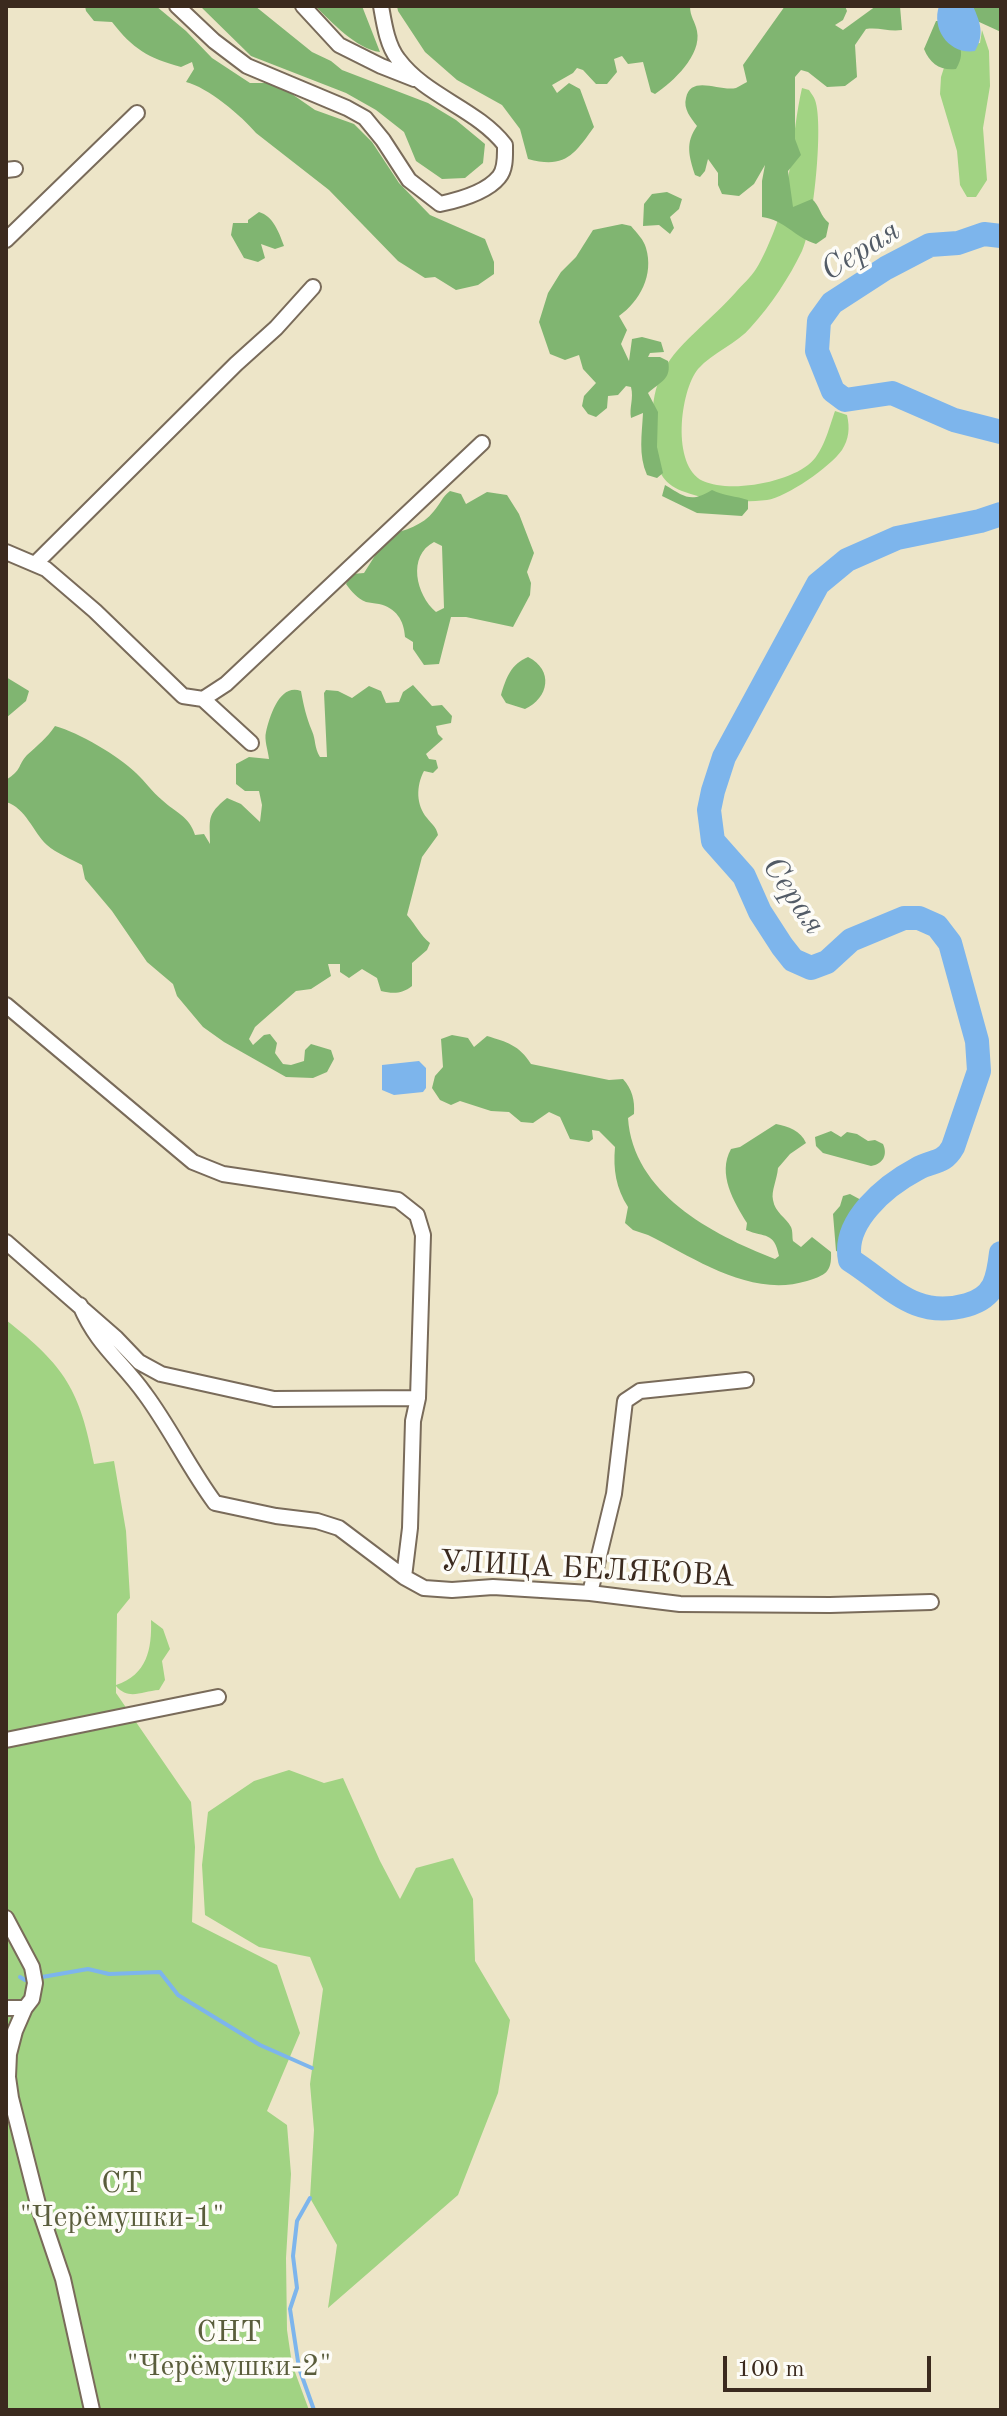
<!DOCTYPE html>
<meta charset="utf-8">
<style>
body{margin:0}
#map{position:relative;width:1007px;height:2416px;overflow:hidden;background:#ede5c8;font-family:"Old Standard TT",serif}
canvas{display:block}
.frame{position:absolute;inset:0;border:8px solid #3b2a1e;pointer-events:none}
.scale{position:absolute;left:723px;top:2356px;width:208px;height:36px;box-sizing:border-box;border:4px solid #3b2a1e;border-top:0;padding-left:10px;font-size:24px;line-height:28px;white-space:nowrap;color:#3b2a1e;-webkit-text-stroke:6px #fdfcf7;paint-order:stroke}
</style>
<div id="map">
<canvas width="1007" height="2416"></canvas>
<div class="frame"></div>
<div class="scale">100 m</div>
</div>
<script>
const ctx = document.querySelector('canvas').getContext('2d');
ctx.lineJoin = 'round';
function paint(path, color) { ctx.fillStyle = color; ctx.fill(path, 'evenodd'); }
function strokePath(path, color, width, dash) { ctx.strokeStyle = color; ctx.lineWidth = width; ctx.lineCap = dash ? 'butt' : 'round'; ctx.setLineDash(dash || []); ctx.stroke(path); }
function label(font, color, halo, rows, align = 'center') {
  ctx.font = font + ' "Old Standard TT",serif'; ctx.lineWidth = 7; ctx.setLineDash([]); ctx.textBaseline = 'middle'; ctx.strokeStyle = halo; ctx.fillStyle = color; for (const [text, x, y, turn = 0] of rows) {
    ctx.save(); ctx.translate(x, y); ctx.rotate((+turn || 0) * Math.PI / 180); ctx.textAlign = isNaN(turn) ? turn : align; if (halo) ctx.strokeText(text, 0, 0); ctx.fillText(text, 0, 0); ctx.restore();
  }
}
paint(new Path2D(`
 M982 30 989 51 990 86 983 128 987 180 976 197H967L960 185 957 151 940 94 941 77 951 46 980 43Z
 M802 88 809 90C811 93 814 97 815 100 824 124 813 229 802 251 789 278 771 305 751 327 737 344 713 352 698 369 680 391 671 466 703 481 730 493 785 483 808 465 823 454 829 428 835 411L847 415C850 428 849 439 842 450 830 467 787 497 767 500 740 503 708 501 682 491 662 483 657 470 655 449 642 360 684 349 736 292 742 285 751 277 756 269 763 258 769 243 774 231 793 184 791 136 802 88Z
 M6 1320C65 1366 80 1390 94 1464L114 1461 126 1531 130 1598 117 1614 116 1685C147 1675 152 1649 151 1620L163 1629 170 1649 162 1661 165 1680 159 1690C142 1691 129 1701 116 1686V1693L191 1802 195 1847 192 1922 277 1965 300 2033 267 2111 287 2125 291 2174 286 2258 287 2330 292 2364 309 2410H6Z
 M289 1770 324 1783 343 1778 380 1861 400 1899 416 1868 453 1858 473 1899 475 1961 510 2020 498 2093 458 2195 328 2308 337 2245 310 2198 314 2130 310 2084 323 1989 310 1957 259 1947 205 1915 202 1865 208 1812 254 1781Z`), '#a1d383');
paint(new Path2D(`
 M85 6H156L186 31 212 58 250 83H276L315 110 354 124 372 142 399 183 430 215 485 239 494 262V274L478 285 456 290 435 277 425 278 398 261 329 190 256 133C242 116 207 87 186 82L194 69 192 62 181 67C148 58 133 49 112 22L94 21 86 11Z
 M200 6H255L312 52 331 61 342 70 428 103 456 120 485 144 483 163 465 178 442 179 416 161 404 132 376 110 346 93 251 56Z
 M315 6H362L380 52C356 49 332 22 315 6Z
 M397 6H690C690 17 695 21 697 31 702 55 673 82 655 94L651 92 643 62 628 64 622 56 614 59 617 72 607 84H596L583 70 577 68 573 73 552 85 557 93 569 83 580 89 594 127C574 155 565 169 528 159L520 129 502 105 457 80 425 52 398 11Z
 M785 6H845L847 11 843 20 835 25 843 30 876 6H900L902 30C889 32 879 27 866 29L855 45 857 77 845 86 827 87 808 72 801 70 795 77V139L801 155 788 171 793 207 812 199C820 206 820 216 829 223L826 237 816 244C794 237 785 220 762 217V181L765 165 754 184 739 196 722 194 718 185V173L708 159 705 171 700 177 695 175C689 156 685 143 697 126 691 118 683 109 686 98 691 74 720 92 736 88 740 86 743 84 747 82L743 65Z
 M962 6H1001V32L977 21Z
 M936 21H941C955 38 969 48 956 69 941 71 930 64 924 49Z
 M667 192 682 199 679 209 670 217 674 228 670 234 659 225 643 226 644 204 652 194Z
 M259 212C273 216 279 232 284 246L275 249 261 244 265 258 258 262 244 258 231 235 233 223H248V220Z
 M622 224 631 226C637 233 644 240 646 248 654 275 640 301 619 316L627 330 621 344 629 361 632 339 642 337 661 342 664 352 650 353 648 357H660L668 361C672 379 660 382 648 393L658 412 657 447 663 473 657 478 647 475C638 455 642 434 643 413L631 418C629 407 634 399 631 387L626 386 618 395 608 396 607 408 596 417 588 414 582 406 584 396 596 383 583 369 579 355 565 360 550 354 539 322 548 293 561 272 576 257 593 230Z
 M665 485C685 497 691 503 712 490 724 496 736 496 748 500V509L742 516 697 513 662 496Z
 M450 491 461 494 466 504 487 492 507 495 519 514 534 553 527 572 531 583 530 595 513 627 466 617H451L439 664 424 665 413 649V642L405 637C404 620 396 608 379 604 374 603 370 603 366 602 357 598 352 592 346 584L352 574 364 573 388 535C406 530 422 526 434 511 441 503 442 497 450 491ZM434 542 442 546 444 608 436 612C416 595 407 556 434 542Z
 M528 657C554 670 549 698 525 709L506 703 501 695C506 678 511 664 528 657Z
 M6 677 29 691 26 701 6 718Z
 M413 685 432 706 442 705 452 716 451 723 436 726 438 734 443 739 426 754 429 759 436 760 438 768 433 773 424 771C416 786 416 805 427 818 432 825 436 826 438 835L422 857 407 915C416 925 420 935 430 943L427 950 412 963V986C402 994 393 994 381 991L377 978 362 969 349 978 340 972V964H328L331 976 311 989 296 991 255 1027 249 1039 253 1045 264 1035 270 1034 277 1043 275 1053 283 1064 291 1065 304 1061 305 1050 311 1044 331 1050 334 1059 327 1072 313 1078 286 1077 224 1042 203 1027 177 996 173 984 147 962 112 911 85 879 82 865C71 859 56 853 47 845 33 832 26 808 6 802V780C23 769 17 766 27 755 38 745 47 738 55 726 80 733 117 755 136 773 145 781 152 792 162 800 176 813 189 816 195 835L204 834 210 844C210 819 206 815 227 798L241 804 260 822 262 805 259 791H245L236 784V764L249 757 269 759C268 750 264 740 266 732 270 715 280 683 301 691 304 707 306 716 312 731 316 740 314 747 320 757H327L324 693 326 690 338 691 352 698 369 686 381 691 386 703 399 702 403 692Z
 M452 1035 468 1038 474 1047 487 1036C507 1042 519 1045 531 1064L609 1080 623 1079C632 1089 635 1100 634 1114L628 1118C633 1193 711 1234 775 1259L779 1256C774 1231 765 1238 746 1230L747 1223C734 1202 717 1174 731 1149L740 1147 776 1124C788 1126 801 1131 806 1143L790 1154 778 1168C777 1180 771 1191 773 1200 775 1213 786 1217 791 1227 793 1232 792 1236 793 1241L801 1247 812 1237 831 1252C832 1273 825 1275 807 1281 751 1298 696 1259 648 1235L633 1230 625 1223 628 1207C616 1188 613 1170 615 1147L599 1131 592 1130 593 1139 589 1142 570 1139 560 1117 549 1112 533 1123 521 1122 509 1112 491 1111 460 1101 451 1105 440 1100 432 1088 435 1076 443 1067 441 1039Z
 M831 1131 841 1137 847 1132 857 1134 868 1141 875 1140 883 1144C888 1155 883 1164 871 1166L823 1153 816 1146 815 1137Z
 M850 1194 863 1201 858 1212C861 1218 864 1224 863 1231 861 1244 848 1255 836 1251L833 1214 840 1206 843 1196Z`), '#80b571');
paint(new Path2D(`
 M939 6H973C980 22 985 34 975 51 950 55 931 30 939 6Z
 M419 1061 426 1068V1088L423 1092 394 1095 382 1090V1065Z`), '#7db5ec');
strokePath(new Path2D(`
 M20 1977 25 1980 88 1969 109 1974 160 1972 178 1995 260 2045 312 2068
 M310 2198 297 2221 293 2256 297 2288 290 2309 299 2368 314 2410`), '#7db5ec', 4);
strokePath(new Path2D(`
 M1001 236 984 234 958 243 930 245 886 268 832 303 819 321 817 351 833 391 845 400 892 393 954 420 1001 432
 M1001 514 980 521 897 538 847 560 818 584 724 757 713 791 709 810 713 841 744 876 760 912 782 946 793 960 811 968 827 962 851 940 904 918H919L937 926 950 943 977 1041 979 1071 953 1147C943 1165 932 1160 917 1169 885 1186 842 1222 850 1260 891 1286 914 1320 967 1305 995 1297 998 1279 1001 1253`), '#7db5ec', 24);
const minor = new Path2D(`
 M177 6 214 41 247 66 347 108 365 118 383 140 409 180 440 204C459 200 486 193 499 177 506 169 505 155 505 145 476 108 426 97 398 59 387 45 384 23 381 6
 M303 6 339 45 381 66 414 79
 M6 170 15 169
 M6 240 137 113
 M6 552 46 569 95 611 183 696 203 699 226 684 482 443
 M35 564 236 364 276 328 313 287
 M203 699 251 743
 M6 1005 193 1162 223 1174 398 1200 417 1215 423 1235 418 1398 413 1421 410 1528 404 1577
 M6 1242 116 1338 139 1362 161 1374 274 1399 418 1398
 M80 1305C98 1347 121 1360 145 1394 171 1429 189 1468 215 1503L276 1516 317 1521 339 1528 404 1577 424 1588 452 1590 493 1587 590 1593 680 1604 830 1605 931 1602
 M590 1593 614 1494 625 1401 640 1391 746 1380
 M6 1740 218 1697
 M6 1918 32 1967 35 1983 32 1999 25 2008 15 2031 9 2054 8 2077 11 2098 39 2208 63 2279 92 2410
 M6 2008H25`);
strokePath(minor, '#796b5a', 18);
strokePath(minor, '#fff', 14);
label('30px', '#3b2a1e', '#fdfcf7', [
 ["УЛИЦА БЕЛЯКОВА",587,1570,3]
]);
label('30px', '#5a5d3c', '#fdfcf7', [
 ["СТ",122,2184],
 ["\"Черёмушки-1\"",122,2218],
 ["СНТ",229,2333],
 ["\"Черёмушки-2\"",229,2367]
]);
label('italic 32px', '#525b66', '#fdfcf7', [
 ["Серая",861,251,-32],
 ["Серая",793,896,56]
]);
</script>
